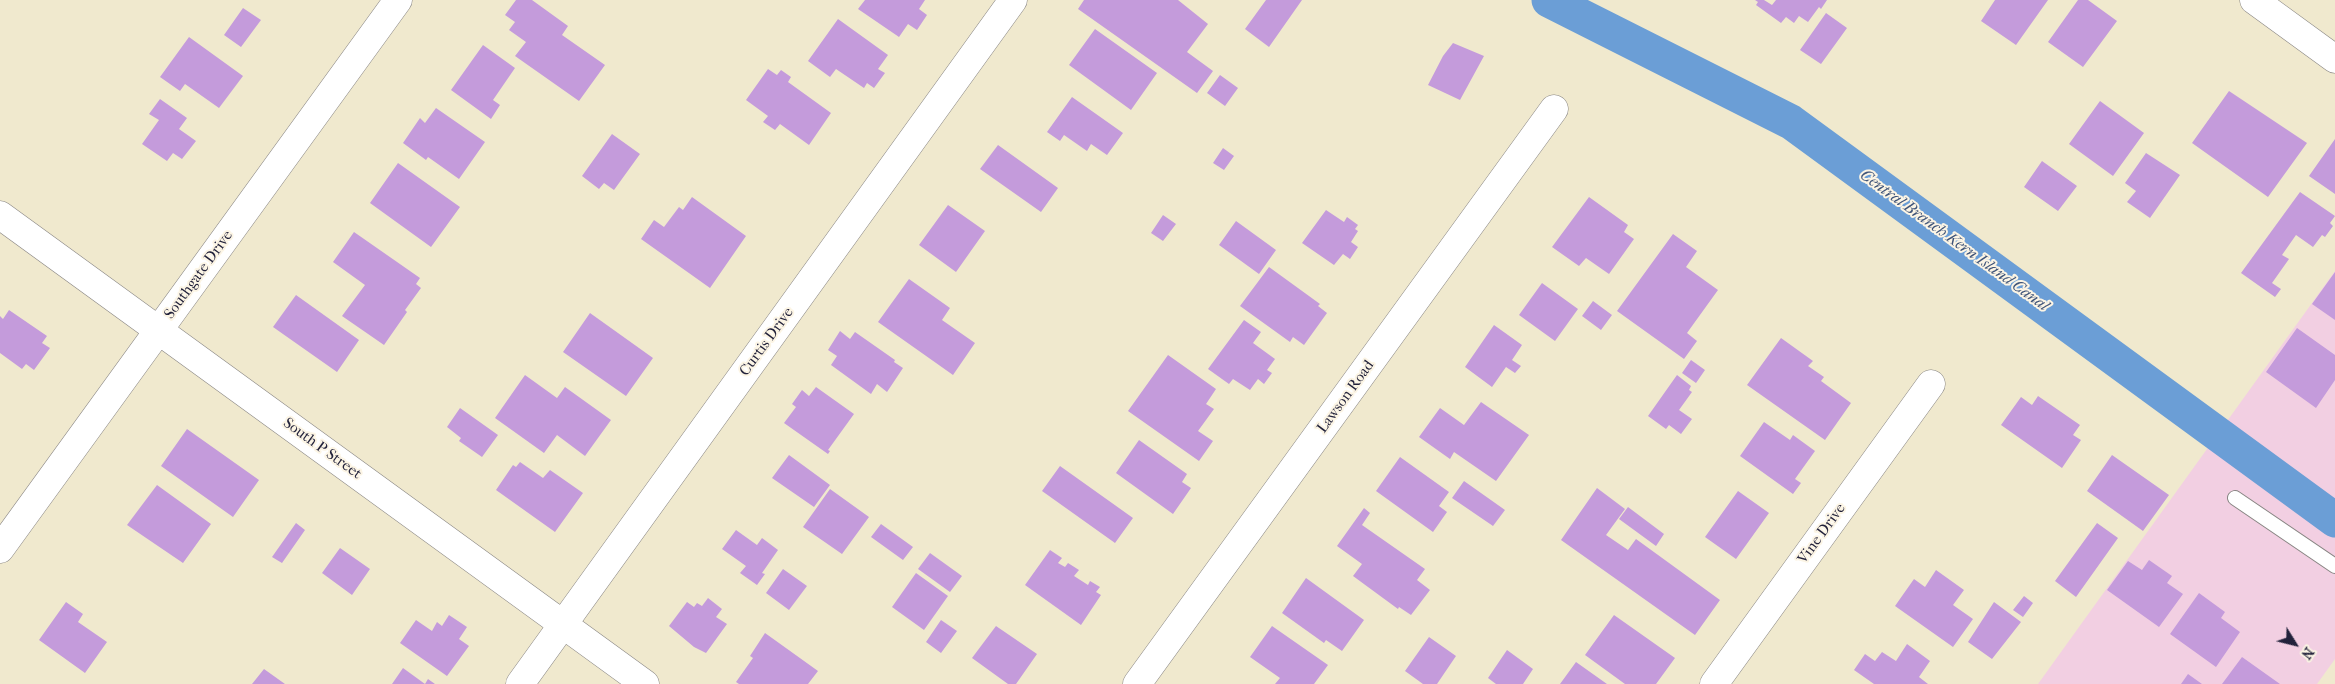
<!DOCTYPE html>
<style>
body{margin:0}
#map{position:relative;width:2335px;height:684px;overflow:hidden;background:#f0e9ce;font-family:"IM FELL French Canon",serif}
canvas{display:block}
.north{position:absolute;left:2270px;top:619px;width:50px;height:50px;-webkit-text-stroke:4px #fcf5e5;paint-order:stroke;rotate:126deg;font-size:14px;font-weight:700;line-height:20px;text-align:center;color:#22223b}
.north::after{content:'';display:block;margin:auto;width:18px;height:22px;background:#22223b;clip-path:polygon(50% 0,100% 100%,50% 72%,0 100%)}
</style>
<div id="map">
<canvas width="2335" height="684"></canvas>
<div class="north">N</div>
</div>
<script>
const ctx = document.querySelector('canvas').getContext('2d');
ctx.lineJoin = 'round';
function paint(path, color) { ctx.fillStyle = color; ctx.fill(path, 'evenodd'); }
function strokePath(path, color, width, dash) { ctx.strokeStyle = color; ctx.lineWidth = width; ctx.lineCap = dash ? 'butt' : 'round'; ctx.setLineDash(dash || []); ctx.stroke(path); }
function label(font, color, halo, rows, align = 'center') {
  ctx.font = font + ' "IM FELL French Canon",serif'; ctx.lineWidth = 4; ctx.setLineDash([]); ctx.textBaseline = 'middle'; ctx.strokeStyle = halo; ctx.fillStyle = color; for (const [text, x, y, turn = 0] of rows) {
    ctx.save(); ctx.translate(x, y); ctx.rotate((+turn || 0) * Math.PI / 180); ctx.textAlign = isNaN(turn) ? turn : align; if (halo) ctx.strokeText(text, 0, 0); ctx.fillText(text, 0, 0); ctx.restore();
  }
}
paint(new Path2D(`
 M2335 271V659L2317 684H2038Z`), '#f2cfe2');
strokePath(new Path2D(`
 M1549 0 1791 122 2335 520`), '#6b9ed6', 35);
paint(new Path2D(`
 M516 0H532L568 26 562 35 605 65 579 101 515 56 526 42 509 30 515 22 505 15Z
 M865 0H925L919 9 927 15 917 30 908 24 899 37 858 9Z
 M1084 0H1178L1208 24 1187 52 1213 71 1197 93 1078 9Z
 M1266 0H1302L1269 47 1245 29Z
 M1755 0H1764L1772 5 1776 0H1827L1821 9 1819 7 1808 22 1799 16 1794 23 1786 17 1781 23 1756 5 1758 2Z
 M1995 0H2048L2016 45 1981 21Z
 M2078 0H2088L2117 21 2083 67 2048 42Z
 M243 8 261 20 241 47 224 35Z
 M1826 13 1847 28 1821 64 1800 50Z
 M838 19 888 55 878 69 885 73 874 88 867 83 864 88 836 69 830 77 808 61Z
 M1095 29 1157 73 1131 110 1069 65Z
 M189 37 243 76 219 108 185 84 180 91 160 77Z
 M1453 43 1484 56 1460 100 1428 85 1443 56Z
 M483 45 515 68 493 100 500 105 491 119 451 90Z
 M768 69 777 75 781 70 791 77 788 82 831 113 809 145 780 124 775 130 763 122 768 116 746 100Z
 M1220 75 1238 88 1225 106 1207 93Z
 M2229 91 2307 143 2268 197 2192 143Z
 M1072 97 1123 133 1107 155 1091 144 1087 151 1064 135 1060 141 1047 132Z
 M160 99 187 118 179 129 196 141 182 159 173 153 167 161 142 144 159 120 149 114Z
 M2100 101 2144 133 2113 176 2069 144Z
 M436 108 485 142 459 179 428 157 426 160 403 143 420 118 425 123Z
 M612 134 640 154 614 190 604 183 599 189 582 176Z
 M2335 139V194L2309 176Z
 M998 145 1058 188 1041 212 980 169Z
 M1223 148 1234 156 1224 170 1213 163Z
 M2146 153 2180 175 2150 218 2127 202 2136 191 2125 183Z
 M2042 161 2077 186 2058 211 2024 187Z
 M398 163 460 207 431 247 370 203Z
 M2300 192 2335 216 2330 223 2333 226 2325 237 2322 235 2313 247 2296 235 2282 255 2289 259 2272 283 2281 289 2275 297 2241 273Z
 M692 197 746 236 710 288 641 239 654 220 664 227 679 207 683 210Z
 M1589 197 1628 225 1624 232 1634 239 1609 274 1586 258 1579 266 1552 247Z
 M948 205 985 231 956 272 919 245Z
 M1326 210 1344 222 1347 217 1358 225 1355 229 1358 231 1351 242 1358 247 1350 259 1343 254 1334 265 1302 243Z
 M1163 215 1176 224 1163 241 1151 233Z
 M1236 221 1276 250 1259 274 1219 245Z
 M354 232 420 278 416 284 421 288 405 310 407 312 384 345 342 316 365 285 333 262Z
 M1673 234 1697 251 1686 267 1718 290 1687 333 1697 341 1684 359 1617 311Z
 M1269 267 1320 304 1318 306 1327 313 1304 345 1293 337 1290 342 1240 306Z
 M2335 272V320L2312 304Z
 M909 279 950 308 942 320 975 343 953 375 878 322Z
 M1542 283 1578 309 1555 341 1519 315Z
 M296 295 359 340 337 372 273 327Z
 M1593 301 1612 315 1601 330 1582 316Z
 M9 310 47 336 42 343 50 348 34 370 26 364 22 369 0 353V316L3 319Z
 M590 313 653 358 626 396 563 352Z
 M1244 320 1261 332 1253 343 1275 359 1267 370 1272 373 1264 384 1258 379 1250 390 1233 379 1229 384 1208 369Z
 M1494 325 1522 345 1512 360 1521 366 1515 373 1506 367 1492 387 1465 367Z
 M2297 328 2335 355V380L2316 408 2266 372Z
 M840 331 850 339 855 332 895 360 894 362 903 368 887 392 877 384 871 394 831 365 837 356 828 350Z
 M1781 338 1813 361 1808 366 1824 377 1821 381 1851 403 1825 440 1747 385Z
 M1168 355 1216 389 1206 404 1214 409 1198 431 1213 441 1199 461 1128 411Z
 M1691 360 1705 370 1696 383 1682 373Z
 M525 375 557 398 565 387 611 420 585 456 557 435 544 453 495 418Z
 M1677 375 1691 386 1689 390 1692 392 1679 410 1692 419 1681 434 1669 425 1666 429 1648 416Z
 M816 387 854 414 828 450 830 451 828 454 784 423 796 407 792 404 802 390 809 396Z
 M2038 396 2080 425 2073 435 2081 440 2062 468 2001 425 2021 397 2032 405Z
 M1481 402 1529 435 1496 481 1454 452 1450 459 1419 437 1440 408 1464 425Z
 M460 408 498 435 482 457 459 441 461 438 447 427Z
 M1764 422 1790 440 1793 435 1815 451 1795 479 1801 483 1793 494 1740 456Z
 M187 429 259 480 233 517 161 466Z
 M1139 440 1187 474 1182 482 1191 488 1173 514 1116 473Z
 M789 455 830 485 814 507 772 478Z
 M2112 455 2169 495 2143 531 2087 491Z
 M1400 457 1449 492 1439 506 1447 512 1433 532 1376 491Z
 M520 462 543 478 550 470 583 493 555 532 496 490 513 465 516 467Z
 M1060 466 1133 518 1115 543 1042 491Z
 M1464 481 1505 510 1493 526 1452 498Z
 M157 485 211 524 183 563 127 525Z
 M1597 488 1625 509 1606 535 1628 550 1636 539 1720 600 1695 635 1561 540Z
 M830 489 869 517 842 554 803 527Z
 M1738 491 1769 513 1736 559 1705 537Z
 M1628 507 1664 534 1656 546 1619 519Z
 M1364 508 1370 513 1362 525 1425 569 1417 580 1430 590 1411 615 1399 607 1398 609 1353 576 1362 564 1337 546Z
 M296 523 305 530 282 563 272 557Z
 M2097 523 2118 538 2076 597 2055 581Z
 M881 524 913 547 903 560 871 537Z
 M736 530 757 545 762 538 778 550 762 573 765 574 757 585 740 573 746 566 722 549Z
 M340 548 370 569 352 595 322 573Z
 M1050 550 1062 558 1058 563 1065 567 1068 563 1079 570 1074 576 1088 585 1090 581 1100 587 1096 592 1101 595 1081 625 1025 585Z
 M930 553 962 576 950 592 918 569Z
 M2149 560 2172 576 2167 583 2183 594 2159 627 2107 590 2128 561 2142 570Z
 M783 569 807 586 789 610 766 593Z
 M1936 570 1964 590 1953 605 1973 619 1953 647 1895 606 1914 579 1925 587Z
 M916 573 948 596 924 630 892 607Z
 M1306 578 1364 620 1342 651 1326 640 1324 643 1282 613Z
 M2199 593 2225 612 2221 618 2240 632 2216 667 2170 634Z
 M2024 596 2033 603 2023 617 2013 610Z
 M708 598 722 609 716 617 727 624 706 653 694 647 669 626 687 602 694 607 697 603 702 606Z
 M66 602 83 614 78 622 107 642 85 673 39 640Z
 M1994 602 2021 622 1992 659 1968 642Z
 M449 615 467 627 459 639 469 646 447 676 400 643 416 620 432 631 437 622 442 626Z
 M1614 615 1675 658 1656 684H1625L1585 655Z
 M941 620 957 631 941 653 926 642Z
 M996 626 1037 654 1016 684H1008L972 658Z
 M1272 626 1328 665 1314 684H1275L1280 678 1250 657Z
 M765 633 818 671 808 684H739L736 682 753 658 750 656Z
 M1429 637 1456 656 1437 684H1423L1405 671Z
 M1907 644 1930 661 1919 677 1928 684H1874L1854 670 1865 654 1875 661 1882 652 1896 661Z
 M1507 650 1533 669 1523 684H1496L1488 678Z
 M2242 657 2280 684H2222Z
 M1576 662 1607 684H1560Z
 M403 668 425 684 428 679 435 684H392Z
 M264 669 285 684H252Z
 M2188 674 2202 684H2181Z`), '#c49bdb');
const lane = new Path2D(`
 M2235 498 2335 566`);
const street = new Path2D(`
 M2254 0 2335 59
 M0 215 645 684
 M0 549 398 0
 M520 684 1013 0
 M1137 684 1554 109
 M1714 684 1931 384`);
strokePath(lane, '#898684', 16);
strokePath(street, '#898684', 29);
strokePath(lane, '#fff', 14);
strokePath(street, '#fff', 28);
label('15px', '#22223b', '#fcf5e5', [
 ["Southgate Drive",199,275,-54],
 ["Curtis Drive",767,342,-54],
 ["Lawson Road",1346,397,-54],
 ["South P Street",322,449,36],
 ["Vine Drive",1822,534,-54]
]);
label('italic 16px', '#3f5479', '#fcf5e5', [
 ["Central Branch Kern Island Canal",1954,241,36]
]);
</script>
